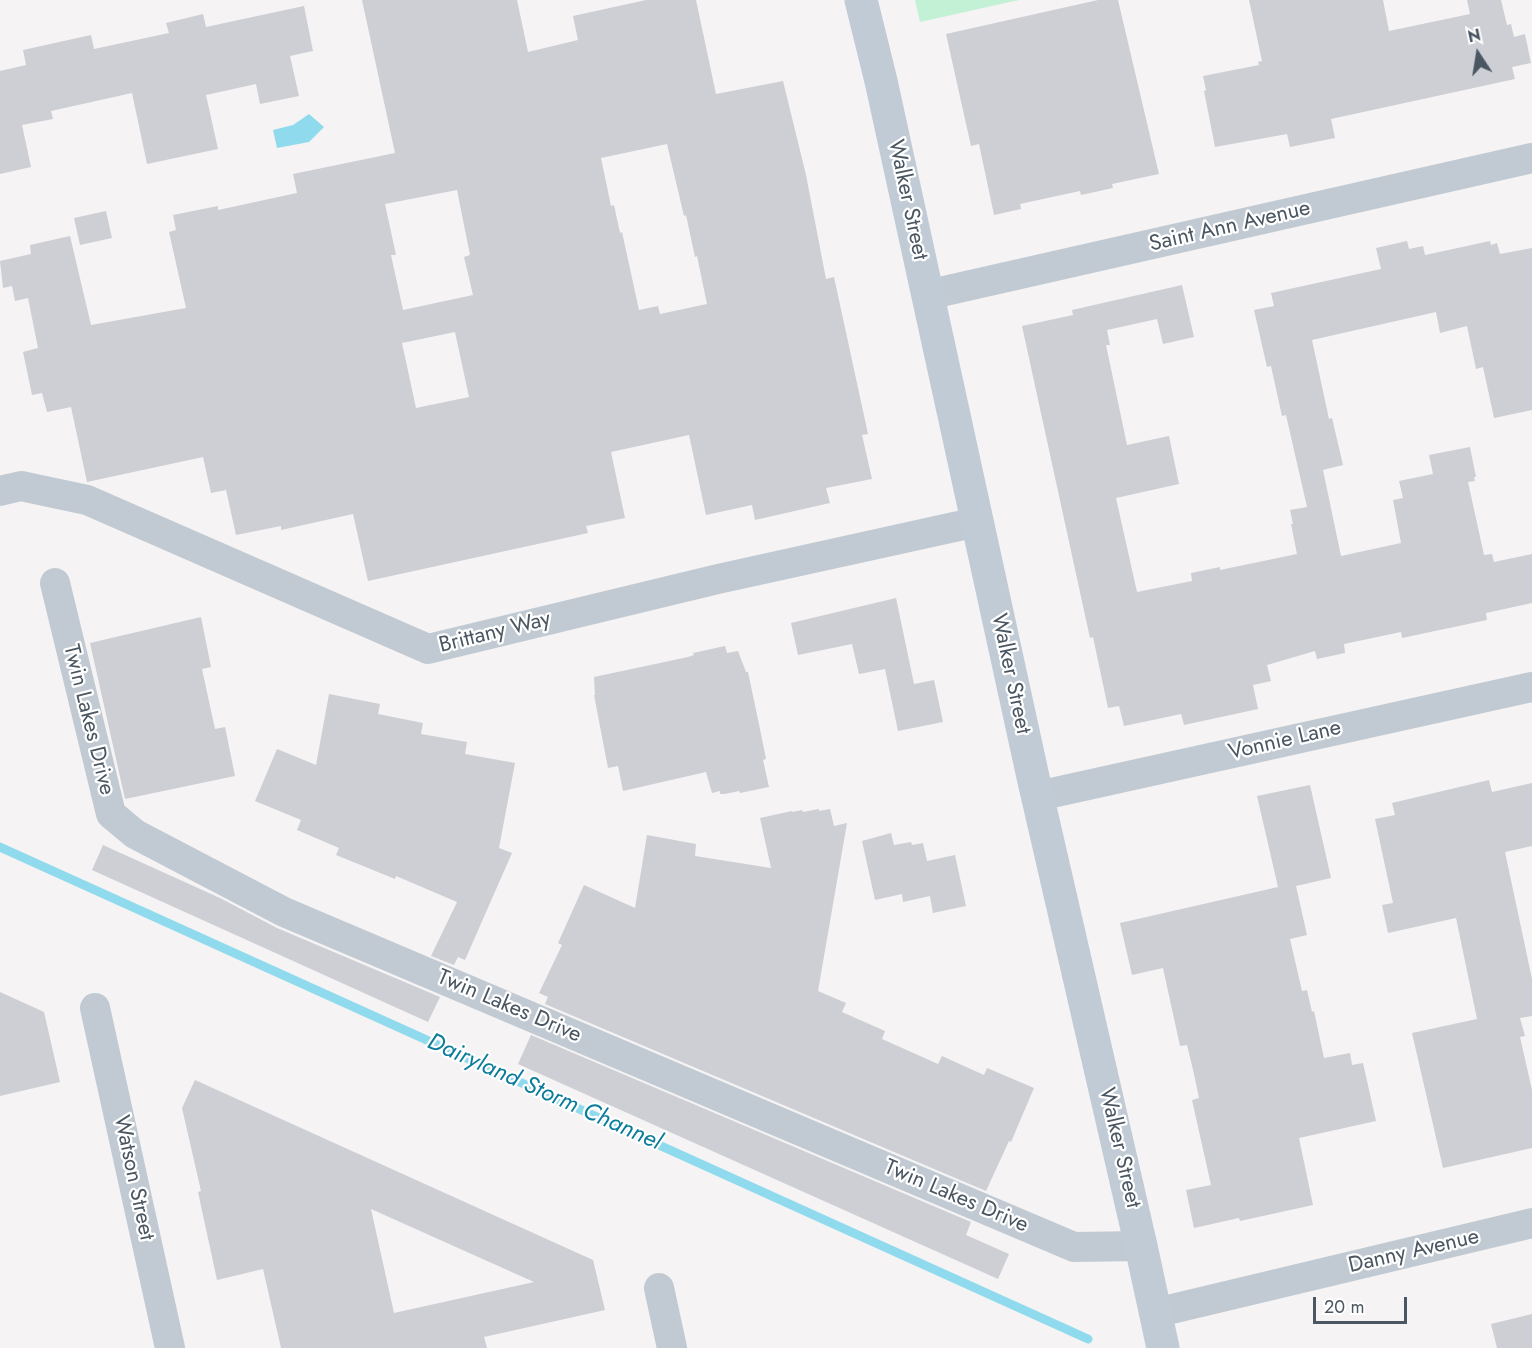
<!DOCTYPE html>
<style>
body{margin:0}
#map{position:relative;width:1532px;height:1348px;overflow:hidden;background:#f5f3f3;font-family:Jost,sans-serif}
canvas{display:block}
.north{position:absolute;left:1448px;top:24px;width:60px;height:60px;-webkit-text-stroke:4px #fff;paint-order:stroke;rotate:348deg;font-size:16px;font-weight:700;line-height:24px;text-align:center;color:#4a5661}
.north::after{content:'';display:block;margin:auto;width:21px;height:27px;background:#4a5661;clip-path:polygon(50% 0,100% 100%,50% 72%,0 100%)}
.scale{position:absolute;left:1313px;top:1297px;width:94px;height:27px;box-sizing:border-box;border:3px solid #4a5661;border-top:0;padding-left:8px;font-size:18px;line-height:21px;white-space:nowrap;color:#4a5661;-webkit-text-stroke:4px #fff;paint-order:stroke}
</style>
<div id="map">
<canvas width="1532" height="1348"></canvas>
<div class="north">N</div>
<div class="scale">20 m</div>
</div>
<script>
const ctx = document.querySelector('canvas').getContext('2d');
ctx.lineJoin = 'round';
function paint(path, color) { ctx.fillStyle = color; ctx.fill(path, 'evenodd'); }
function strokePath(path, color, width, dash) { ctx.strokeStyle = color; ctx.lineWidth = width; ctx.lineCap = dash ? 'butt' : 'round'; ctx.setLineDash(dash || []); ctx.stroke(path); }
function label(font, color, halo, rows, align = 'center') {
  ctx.font = font + ' Jost,sans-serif'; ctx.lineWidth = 4.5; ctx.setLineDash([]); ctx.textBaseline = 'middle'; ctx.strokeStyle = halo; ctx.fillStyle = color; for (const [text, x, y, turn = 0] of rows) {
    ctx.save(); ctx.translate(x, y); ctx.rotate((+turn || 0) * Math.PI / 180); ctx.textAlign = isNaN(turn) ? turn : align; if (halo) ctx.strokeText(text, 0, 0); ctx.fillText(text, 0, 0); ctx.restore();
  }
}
paint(new Path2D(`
 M915 0H1019L920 22Z`), '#c3f1d5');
paint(new Path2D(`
 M309 114 324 127 309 142 277 148 273 130 293 125Z`), '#90daee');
strokePath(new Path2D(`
 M0 847 1088 1339`), '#90daee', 9);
paint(new Path2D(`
 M362 0H517L528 52 578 40 573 16 646 0H696L716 94 783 81 806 175 826 279 834 277 868 434 862 435 872 479 826 488 830 503 755 520 752 505 706 515 689 435 611 452 625 518 586 526 588 533 368 581 353 514 281 530V526L236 535 226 490 211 493 203 457 87 482 71 407 47 412 42 393 32 395 23 352 38 348 28 298 15 301 12 286 3 288 0 261 31 254 30 245 70 236 91 325 186 308 169 232 176 230 173 215 218 206V210L297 193 293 174 395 153ZM667 144 684 216 686 215 695 257 697 256 707 304 660 314 658 306 639 310 622 232 620 233 614 205 611 206 601 158ZM457 190 470 255 464 257 473 295 403 310 391 255H396L385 204ZM455 332 469 397 416 408 402 343Z
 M1098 0H1118L1159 174 1112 184 1113 188 1081 195 1080 191 1020 204 1021 209 994 215 979 144 971 146 946 34Z
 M1249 0H1383L1389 31 1470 14 1467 0H1501L1507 25 1511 24 1514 37 1525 34 1531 63 1512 67 1515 79 1331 119 1335 138 1290 147 1287 134 1215 147 1204 91 1206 90 1203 76 1259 65 1258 62 1262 61Z
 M304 6 313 51 290 56 299 96 260 104 256 84 206 95 218 149 147 164 132 93 51 111 53 119 22 125 31 167 0 174V71L26 65 23 50 91 35 94 49 169 33 166 23 203 14 206 27Z
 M106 211 112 238 80 245 74 218Z
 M1407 241 1409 249 1423 246 1425 255 1490 241 1491 245 1497 243 1500 254 1532 248V410L1494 418 1483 367 1476 369 1467 326 1440 333 1436 312 1312 340 1329 419 1332 418 1343 465 1323 470 1341 556 1401 543 1393 500 1403 498 1399 481 1433 474 1429 455 1470 447 1476 477H1474L1475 481 1468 482 1484 555 1492 554 1494 562 1532 554V603L1486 613 1487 620 1402 638 1401 632 1344 644 1345 653 1317 659 1315 651 1267 665 1271 681 1253 685 1258 709 1184 725 1181 714 1124 726 1119 706 1108 708 1093 637 1090 638 1022 326 1073 315 1072 310 1182 285 1194 337 1163 344 1157 319 1107 330 1110 345H1106L1127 445 1169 436 1179 484 1116 498 1137 592 1192 581 1191 573 1220 567V570L1297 554 1291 524H1293L1290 510 1307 507 1286 415 1282 416 1271 366 1267 367 1254 310 1274 306 1271 293 1381 269 1376 248Z
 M896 598 914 684 934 680 943 722 898 731 885 669 859 674 852 644 798 655 791 623Z
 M201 617 211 667 202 669 215 729 225 727 235 776 125 799 90 643Z
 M725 646 727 653 738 651 746 672H748L761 734 766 759 763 760 769 787 740 793 739 791 725 794H720V791L712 793 706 772 623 791 618 766 608 768 594 695H595L594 677 688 657 694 655 693 653Z
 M329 694 380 704 378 714 423 723 421 734 467 742 465 754 515 763 499 848 512 853 465 960 458 957 454 965 431 956 457 902 396 876 395 879 336 855 339 848 297 830 301 820 255 801 277 749 316 765Z
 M1489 780 1492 792 1532 783V846L1505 852 1532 979V1016L1520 1018 1525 1036 1520 1037 1532 1090V1148L1443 1168 1412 1033 1477 1019 1456 918 1388 933 1382 905 1393 903 1375 819 1395 815 1392 803Z
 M1310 785 1331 878 1296 886 1307 935 1290 939 1302 991 1307 990 1312 1012 1314 1011 1324 1058 1350 1053 1352 1065 1363 1063 1376 1121 1299 1138 1313 1205 1240 1221 1239 1218 1194 1228 1186 1190 1211 1185 1192 1100 1199 1098 1194 1074 1187 1045 1180 1046 1163 968 1132 975 1120 923 1278 887 1257 796Z
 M819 809V811L830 809 834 826 847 823 818 991 846 1003 842 1012 885 1031 882 1039 938 1064 942 1056 984 1075 987 1068 1034 1088 1011 1142 1009 1141 986 1191 545 1004 548 997 539 993 562 945 558 943 584 885 635 908 647 835 696 844 695 856 771 868 760 818 792 811V812L802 810 803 812Z
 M891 833 894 845 911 842 912 845 923 843 927 861 955 855 966 906 933 913 930 896 903 902 902 894 875 900 862 841Z
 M103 845 220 898 277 928 440 997 428 1022 92 870Z
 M0 992 44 1012 60 1082 0 1096Z
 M531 1035 971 1222 966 1235 1009 1254 998 1279 518 1064Z
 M195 1080 593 1260 605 1310 484 1337 487 1348H281L263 1269 217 1280 198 1192 201 1191 182 1108ZM371 1209 534 1282 394 1313Z
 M1532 1314V1348H1497L1491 1324Z`), '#cdcfd5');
strokePath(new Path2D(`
 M927 295 1532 158
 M0 491 21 486 87 500 428 649 718 579 977 522
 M55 583 111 814 135 834 284 912 1074 1247 1141 1246
 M1038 796 1532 687
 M95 1008 170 1348
 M659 1288 672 1348
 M1155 1313 1532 1223`), '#c1cad2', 30);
strokePath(new Path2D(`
 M861 0 881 81 1033 777 1141 1246 1163 1348`), '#c1cbd6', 33);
label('22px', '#4a5661', '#fff', [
 ["Walker Street",907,200,78],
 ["Saint Ann Avenue",1230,227,-13],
 ["Brittany Way",495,633,-14],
 ["Walker Street",1010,674,78],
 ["Twin Lakes Drive",88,720,76],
 ["Vonnie Lane",1285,741,-13],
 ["Twin Lakes Drive",509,1007,23],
 ["Walker Street",1119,1148,77],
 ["Watson Street",133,1178,78],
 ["Twin Lakes Drive",956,1197,23],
 ["Danny Avenue",1414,1252,-13]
]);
label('italic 24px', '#0c7c9b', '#fff', [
 ["Dairyland Storm Channel",544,1093,24]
]);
</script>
